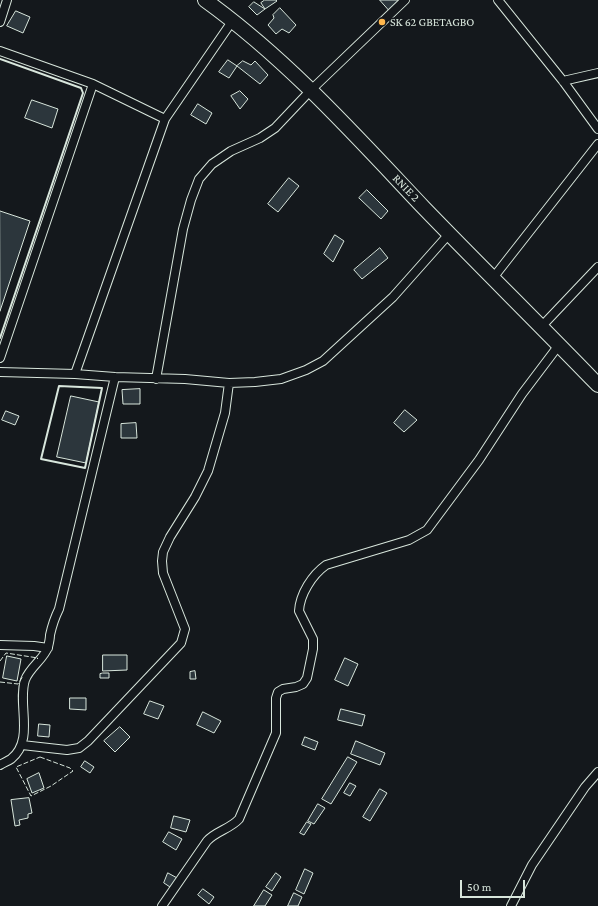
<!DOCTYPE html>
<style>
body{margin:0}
#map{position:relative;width:598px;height:906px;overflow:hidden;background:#14181c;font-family:"Crimson Pro",serif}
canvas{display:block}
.scale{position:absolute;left:460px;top:880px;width:65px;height:18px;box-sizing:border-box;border:2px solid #d8e6dc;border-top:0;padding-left:5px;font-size:12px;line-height:14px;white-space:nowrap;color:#d8e6dc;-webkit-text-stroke:3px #14181c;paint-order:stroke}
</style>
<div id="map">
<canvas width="598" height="906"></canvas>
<div class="scale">50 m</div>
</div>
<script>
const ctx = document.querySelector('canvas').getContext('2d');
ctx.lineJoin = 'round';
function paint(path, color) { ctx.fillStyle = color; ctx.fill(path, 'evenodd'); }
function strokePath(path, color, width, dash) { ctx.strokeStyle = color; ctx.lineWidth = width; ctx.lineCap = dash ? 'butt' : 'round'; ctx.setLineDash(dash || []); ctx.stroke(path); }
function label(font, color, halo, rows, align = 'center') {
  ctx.font = font + ' "Crimson Pro",serif'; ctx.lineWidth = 3; ctx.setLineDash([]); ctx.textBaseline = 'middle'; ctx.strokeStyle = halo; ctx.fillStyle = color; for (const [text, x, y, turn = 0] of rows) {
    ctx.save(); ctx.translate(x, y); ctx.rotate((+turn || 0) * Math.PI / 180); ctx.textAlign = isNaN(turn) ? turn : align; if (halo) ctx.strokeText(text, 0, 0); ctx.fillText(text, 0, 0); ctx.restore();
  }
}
const building = new Path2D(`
 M265 0H276L277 1 265 9 261 3Z
 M380 0H399L389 10Z
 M254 2 265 9 257 15 249 7Z
 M280 8 296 25 289 33 282 29 276 34 268 25 274 18 273 15Z
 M16 11 30 17 23 33 7 26Z
 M228 60 237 66 229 78 219 72Z
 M243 61 251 65 255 61 268 75 260 84 237 66Z
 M240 91 248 99 240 109 231 96Z
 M32 100 58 109 52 128 25 118Z
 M198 104 212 113 206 124 191 115Z
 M289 178 299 186 278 212 268 204Z
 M367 190 388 211 381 219 359 198Z
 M0 211 30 221 0 311Z
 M335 235 344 241 333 262 324 254Z
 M380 248 388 258 362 279 354 270Z
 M140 389V404H123L122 390Z
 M71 396 99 402 86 463 57 457Z
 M405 410 417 420 404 432 394 423Z
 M6 411 19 416 15 425 2 420Z
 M136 423 137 438H121V424Z
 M103 655H127V670L103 671Z
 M7 656 21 659 17 681 3 678Z
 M345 658 358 664 348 686 335 680Z
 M195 671 196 679H190V672Z
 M103 673H109V678H100V674Z
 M70 698H86V710L70 709Z
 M150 701 164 706 158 719 144 714Z
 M341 709 365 715 362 726 338 720Z
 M203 712 221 721 214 733 197 725Z
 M39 724 50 725 49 737 38 736Z
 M120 727 130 737 115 752 104 741Z
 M305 737 318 742 315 750 302 745Z
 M356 741 385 753 380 765 351 754Z
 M348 757 357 762 331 804 322 799Z
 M85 761 94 767 90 773 81 767Z
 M39 773 44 788 32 793 27 779Z
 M350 783 356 786 350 796 344 793Z
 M380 789 387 793 370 821 363 817Z
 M29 798 32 813 28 814V818L19 820 20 825 15 826 11 800Z
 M318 804 325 808 314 824 308 821Z
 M174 816 190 820 186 832 171 828Z
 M307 822 311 824 304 835 300 833Z
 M169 832 182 839 176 850 163 842Z
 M305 869 313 873 304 894 296 890Z
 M168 873 179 879 173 889 164 883Z
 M276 873 281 877 272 891 266 887Z
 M203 889 214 897 209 904 198 895Z
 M264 890 272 895 265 906H254Z
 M294 893 302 897 298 906H288Z`);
paint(building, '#2c363c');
strokePath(building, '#d8e6dc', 1);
const street = new Path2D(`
 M498 0 563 81 598 129
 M0 22 7 0
 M0 51 93 84 165 119
 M563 81 598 73
 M493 278 598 144
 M541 327 598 267
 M0 358 93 84
 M0 372 75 374 115 377 185 379 229 383 255 382 281 379 306 370 323 361 393 297 449 234
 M75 374 165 119 233 20
 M156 379 183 229 191 200 199 179 212 164 231 151 260 138 275 128 311 90 405 0
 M0 645 34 646 48 648
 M22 745 67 750 79 748 88 741 181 643 185 629 163 573 162 561 163 552 170 537 195 497 208 471 225 413 229 383
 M0 765C3 763 8 761 11 759 35 740 17 704 25 680 30 667 44 659 48 647 49 643 50 639 50 635 52 626 55 617 59 609L115 377
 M162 906 207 841C216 831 230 829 239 819L276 733V698L278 692 283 689 296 687 303 684 307 678 313 649V639L299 611C300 594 312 575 326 565L409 540 427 530 479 460 522 394 559 345
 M511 906 532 865 585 787 598 772`);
const highway = new Path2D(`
 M205 0C287 59 355 135 424 208 482 268 541 326 598 385`);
strokePath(street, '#d8e6dc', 10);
strokePath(highway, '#d8e6dc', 16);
strokePath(street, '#14181c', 8);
strokePath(highway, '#14181c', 14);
strokePath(new Path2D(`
 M0 661 6 653 38 658 37 659
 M0 682 18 684 23 676
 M40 757 70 768 73 771 51 786 31 796 16 767Z`), '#d8e6dc', 1, [5, 2]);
strokePath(new Path2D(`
 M0 59 81 88 83 93 0 338
 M59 386 102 388 85 468 41 459Z`), '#d8e6dc', 2);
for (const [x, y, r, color] of [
 [382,22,4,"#ffb74d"]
]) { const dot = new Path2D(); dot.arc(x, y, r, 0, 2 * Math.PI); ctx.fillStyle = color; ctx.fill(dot); strokePath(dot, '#14181c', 1.5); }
label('12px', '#d8e6dc', '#14181c', [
 ["SK 62 GBETAGBO",390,22]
], 'left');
label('12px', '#d8e6dc', '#14181c', [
 ["RNIE 2",406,188,46]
]);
</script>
